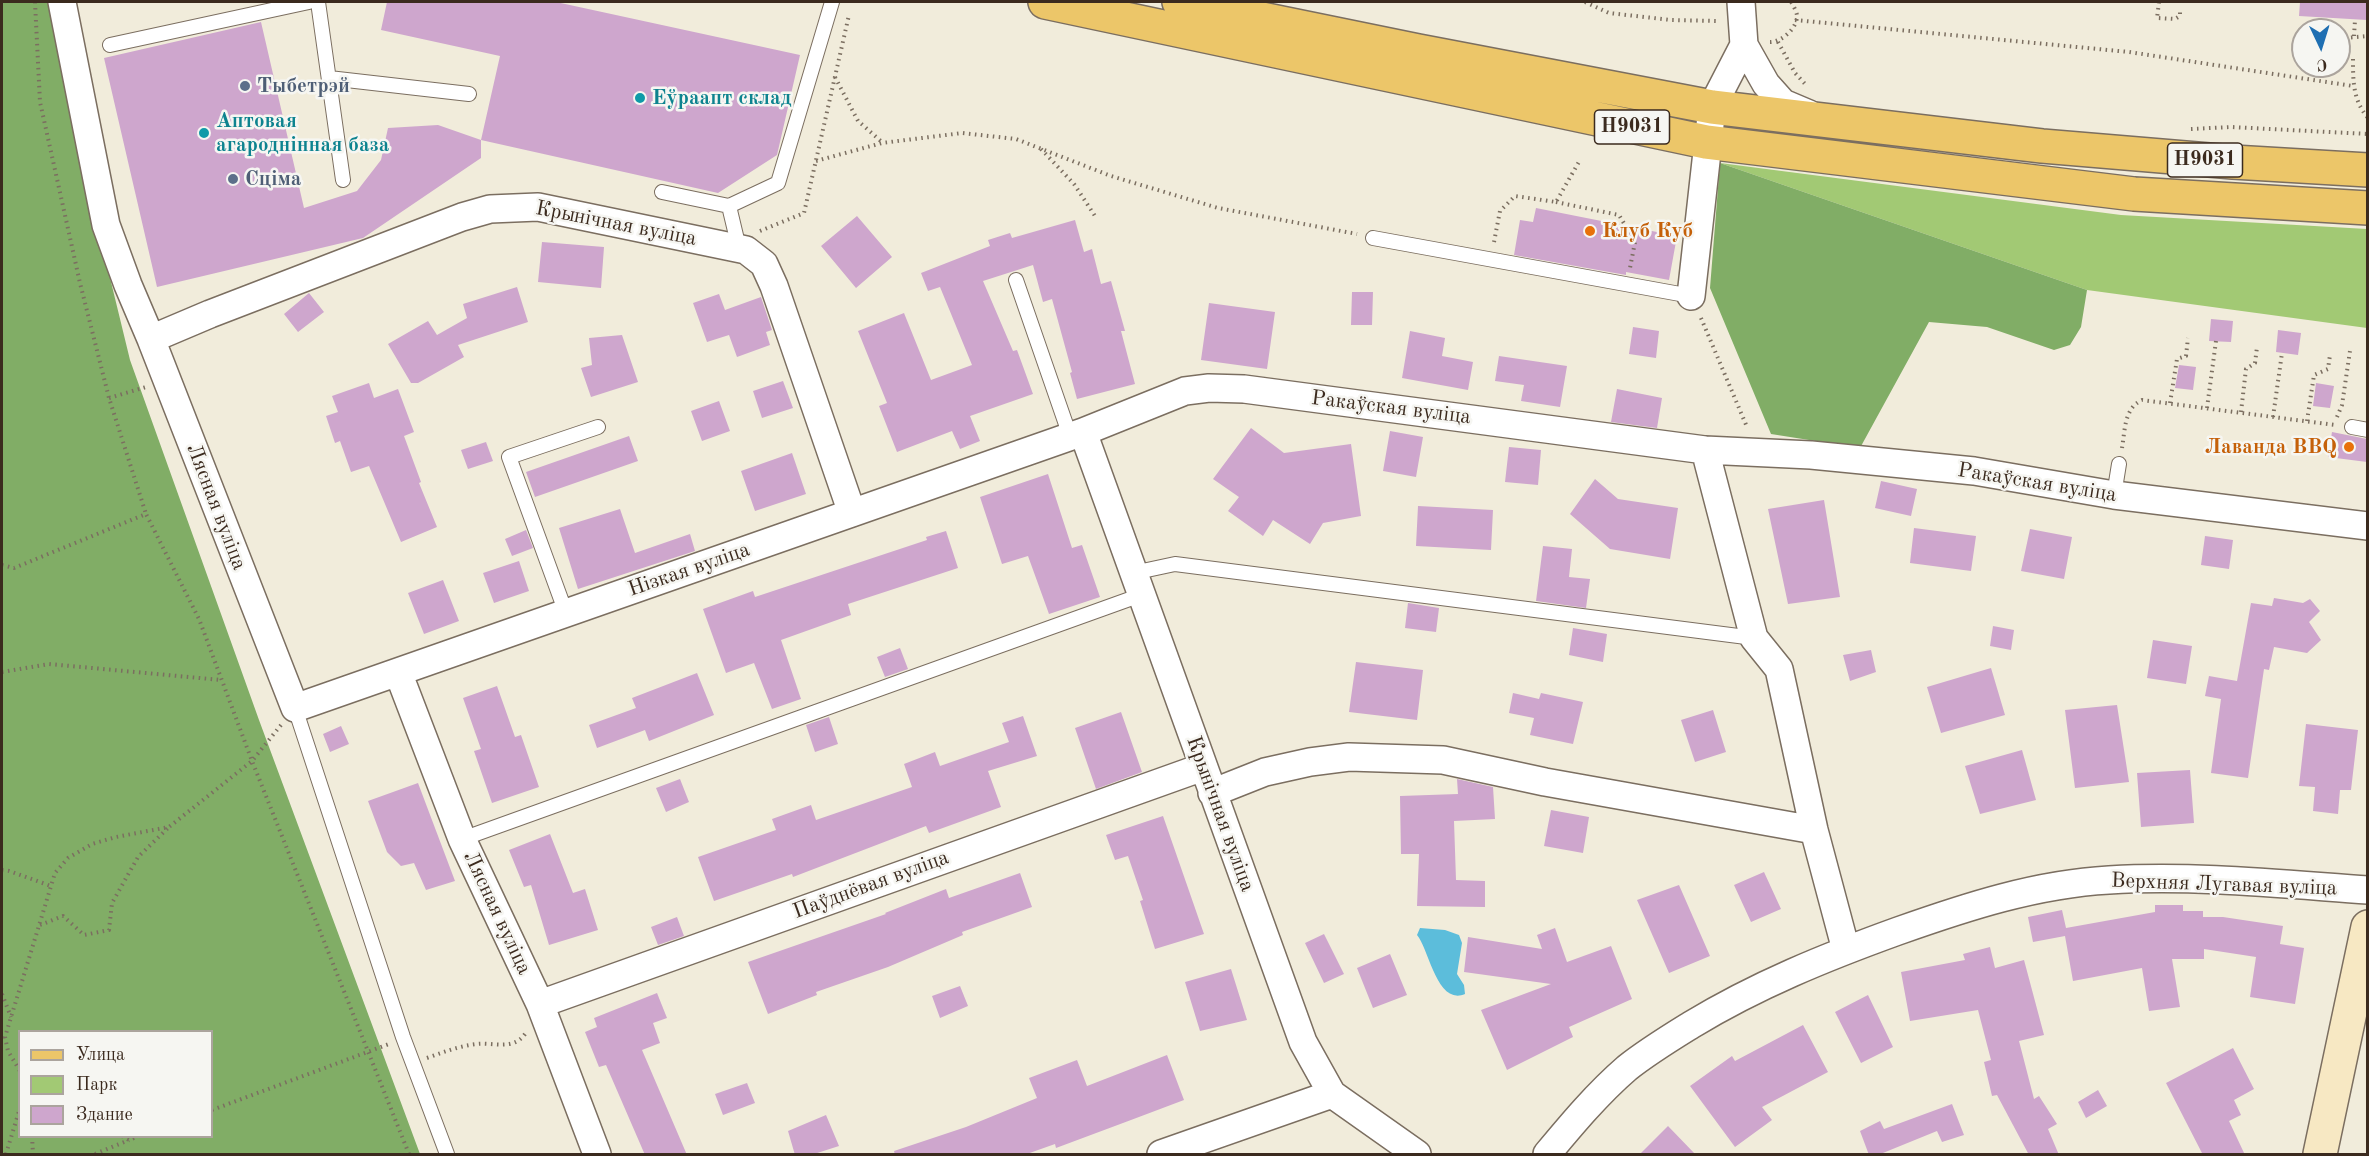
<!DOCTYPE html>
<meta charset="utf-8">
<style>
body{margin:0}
#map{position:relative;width:2369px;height:1156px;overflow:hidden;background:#f1ecdb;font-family:"Old Standard TT",serif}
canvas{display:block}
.frame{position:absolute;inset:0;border:3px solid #3b2a1e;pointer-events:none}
.legend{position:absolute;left:18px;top:1030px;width:195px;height:108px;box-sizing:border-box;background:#f6f6f2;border:2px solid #aba49d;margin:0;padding:8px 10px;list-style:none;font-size:18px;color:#3b2a1e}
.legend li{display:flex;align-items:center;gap:12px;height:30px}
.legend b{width:30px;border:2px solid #aba49d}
.north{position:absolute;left:2291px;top:18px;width:60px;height:60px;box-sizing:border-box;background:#f6f6f2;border:2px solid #aba49d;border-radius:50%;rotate:176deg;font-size:16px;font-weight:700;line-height:24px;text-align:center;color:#3b2a1e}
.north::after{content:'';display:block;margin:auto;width:21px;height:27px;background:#1f6fb2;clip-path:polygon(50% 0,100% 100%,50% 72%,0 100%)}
</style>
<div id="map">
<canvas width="2369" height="1156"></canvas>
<div class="frame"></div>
<ul class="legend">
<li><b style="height:8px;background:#ecc669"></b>Улица</li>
<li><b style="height:16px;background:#a2c974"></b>Парк</li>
<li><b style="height:16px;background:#cea6cd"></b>Здание</li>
</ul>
<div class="north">С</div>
</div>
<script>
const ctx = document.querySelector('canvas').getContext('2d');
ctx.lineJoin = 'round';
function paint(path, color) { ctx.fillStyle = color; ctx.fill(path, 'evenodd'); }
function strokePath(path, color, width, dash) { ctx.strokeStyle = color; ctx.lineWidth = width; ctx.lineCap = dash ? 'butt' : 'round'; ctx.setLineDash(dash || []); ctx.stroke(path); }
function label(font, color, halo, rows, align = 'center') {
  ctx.font = font + ' "Old Standard TT",serif'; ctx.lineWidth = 5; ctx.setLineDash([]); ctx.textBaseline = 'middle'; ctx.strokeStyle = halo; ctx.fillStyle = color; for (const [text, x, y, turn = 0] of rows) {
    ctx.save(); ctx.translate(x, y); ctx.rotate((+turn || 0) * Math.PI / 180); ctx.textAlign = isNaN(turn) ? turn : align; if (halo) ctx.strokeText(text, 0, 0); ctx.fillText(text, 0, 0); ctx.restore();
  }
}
paint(new Path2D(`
 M1720 163 2121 215 2367 229V328L2087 290Z`), '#a2c974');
paint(new Path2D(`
 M2 2H49L68 105 130 360 259 720 420 1154H2ZM20 1032H212V1136H20Z
 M1720 163 2087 290 2081 327 2070 345 2054 350 1987 327 1929 322 1860 448 1771 434 1710 288Z`), '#81ad66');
paint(new Path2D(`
 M1420 928 1445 930 1459 935 1462 943 1457 974 1464 985 1465 994C1437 1006 1429 949 1417 935Z`), '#5cbddb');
paint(new Path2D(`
 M387 2H556L800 55 777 155 718 193 481 140 500 56 381 30Z
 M2300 2H2367V20L2299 16Z
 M261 22 304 208 357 191 381 160 388 128 438 125 481 140V158L363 238 157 287 104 58Z
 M1536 208 1677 236 1669 280 1626 272V275L1514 255 1520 220 1533 222Z
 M857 216 892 257 856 288 821 246Z
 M1075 220 1084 252 1092 249 1101 284 1111 281 1125 331H1121L1135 384 1077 399 1070 373 1072 372 1052 299 1043 302 1033 265 983 281 1013 351 1017 350 1033 394 970 416 980 441 960 449 952 431 897 452 879 406 887 403 858 331 904 313 931 380 972 365 940 287 928 291 921 273 990 246 988 240 1010 233 1012 238Z
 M542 242 604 247 601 288 538 282Z
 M517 287 528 322 458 345 464 357 418 383H411L388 344 428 321 437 335 467 318 463 304Z
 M1352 292H1373L1372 325H1351Z
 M309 293 324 312 298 332 284 314Z
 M719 294 725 310 761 297 772 330 766 332 770 345 737 357 729 335 707 342 693 303Z
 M1209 303 1275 312 1267 369 1201 360Z
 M2211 319 2233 321 2231 342 2209 341Z
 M1633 327 1659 331 1656 358 1629 354Z
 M2278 330 2301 333 2298 355 2276 352Z
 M1410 331 1445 338 1442 356 1473 362 1468 390 1402 378Z
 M622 335 638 382 591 397 581 368 592 365 589 338Z
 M1499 356 1567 366 1560 407 1521 401 1524 385 1495 381Z
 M2179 365 2196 367 2193 390 2175 388Z
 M783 381 793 408 762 418 753 391Z
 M369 383 374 398 398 389 414 432 404 436 421 482 419 483 437 527 401 542 369 466 351 472 340 441 335 443 326 416 338 412 332 396Z
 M2316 383 2334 386 2330 408 2313 406Z
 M1617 389 1662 398 1657 428 1611 422Z
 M719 401 730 431 702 441 691 411Z
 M1251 428 1284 453 1351 444 1361 516 1323 523 1310 544 1273 520 1263 536 1228 511 1239 497 1213 479Z
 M1390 431 1423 437 1416 477 1383 471Z
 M2332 432 2367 439V462L2328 457Z
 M629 436 638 461 535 497 526 472Z
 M486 442 493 461 468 469 461 450Z
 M1509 447 1541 450 1538 485 1505 482Z
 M792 453 806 494 755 511 741 471Z
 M1048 474 1072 548 1082 545 1100 597 1049 614 1028 556 1002 564 980 497Z
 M1595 479 1618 499 1678 508 1670 559 1610 549 1570 514Z
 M1881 481 1917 489 1911 516 1875 508Z
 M1824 500 1840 597 1788 604 1768 509Z
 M1418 506 1493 510 1491 550 1416 546Z
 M620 509 635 553 690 534 695 551 578 589 559 528Z
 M1914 528 1976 536 1971 571 1910 563Z
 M2030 529 2072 537 2064 579 2021 571Z
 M526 530 533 548 512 556 505 539Z
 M946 531 958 568 848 604 851 615 781 640 801 699 772 709 754 663 726 673 703 609 753 591 755 597 927 540 926 537Z
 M2205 536 2233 540 2229 569 2201 565Z
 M1543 546 1572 549 1569 577 1590 579 1586 608 1536 601Z
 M519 561 529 591 494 603 483 573Z
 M443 580 459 621 424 634 408 593Z
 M2274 598 2303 603 2310 599 2320 611 2309 622 2321 640 2307 653 2274 647 2269 670 2264 669 2248 778 2211 773 2221 699 2205 696 2209 676 2237 681 2251 603 2272 606Z
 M1408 603 1439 608 1436 632 1405 628Z
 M1993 626 2014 630 2011 650 1990 646Z
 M1573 628 1607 634 1603 662 1569 655Z
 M2153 640 2192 646 2186 684 2147 678Z
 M900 648 908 669 885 677 877 657Z
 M1871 650 1876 672 1850 681 1843 655Z
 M1356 662 1423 670 1417 720 1349 712Z
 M1991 668 2005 715 1941 733 1927 687Z
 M697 673 714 715 649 741 645 730 597 748 589 725 636 708 632 698Z
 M497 686 515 737 521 735 539 787 492 803 474 751 481 749 463 698Z
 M1513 693 1539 699 1541 693 1583 702 1573 744 1530 735 1534 718 1509 713Z
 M2117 705 2129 782 2075 788 2065 710Z
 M1713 710 1726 752 1695 762 1681 720Z
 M1121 712 1142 772 1096 789 1075 728Z
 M1023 716 1037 756 988 771 1001 807 929 833 926 826 793 877 792 874 714 901 698 857 776 830 772 819 811 805 816 820 912 787 904 764 935 752 940 766 1009 742 1002 723Z
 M829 717 838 744 815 752 806 725Z
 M2306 724 2358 730 2351 790H2340L2338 814 2313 811 2315 787 2299 786Z
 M341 726 349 744 330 752 323 734Z
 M2022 750 2036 800 1980 814 1965 766Z
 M2190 770 2194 823 2141 827 2137 773Z
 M680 779 689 802 666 812 656 788Z
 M1457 779 1493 787 1495 819 1454 821 1456 880 1485 881V907L1417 906 1419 854H1401L1400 796 1458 794Z
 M418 783 455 881 426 890 414 863 401 866 387 852 368 801Z
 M1551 810 1589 817 1583 853 1544 846Z
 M1163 816 1204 934 1155 949 1140 901 1143 900 1128 856 1115 860 1106 835Z
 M550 834 573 893 585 889 598 930 549 945 531 885 524 887 509 850Z
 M1764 872 1781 909 1751 922 1734 885Z
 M1020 873 1032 907 962 932 963 935 888 967 816 992 817 995 768 1014 748 962 886 914 885 913 946 889 949 898Z
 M1679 885 1710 956 1669 973 1637 900Z
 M2155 905H2183V911H2203V917H2223L2283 926 2280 944 2304 948 2295 1004 2250 997 2256 957 2204 949V959H2172L2180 1007 2149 1011 2142 968 2073 981 2065 936 2033 942 2028 917 2062 910 2066 928 2155 912Z
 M677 917 684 936 658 945 651 927Z
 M1555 928 1567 962 1611 946 1632 999 1569 1027 1573 1037 1507 1070 1481 1010 1551 984 1464 972 1468 937 1542 949 1537 935Z
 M1324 934 1344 974 1324 983 1305 943Z
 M1990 947 1995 968 2024 960 2044 1035 2019 1041 2034 1099 2039 1096 2057 1124 2048 1129 2059 1155H2029L1997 1095 1992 1096 1984 1062 1991 1060 1978 1010 1910 1021 1901 972 1965 960 1963 954Z
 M1390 954 1407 995 1373 1008 1357 968Z
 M1231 969 1247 1020 1200 1031 1185 982Z
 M960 986 968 1006 940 1018 932 996Z
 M657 993 667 1018 653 1023 660 1043 642 1050 687 1155H645L606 1065 599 1067 585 1032 597 1027 594 1018Z
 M1868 995 1893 1047 1861 1063 1835 1012Z
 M1803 1025 1828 1072 1762 1107 1772 1120 1735 1147 1690 1086 1732 1056 1735 1061Z
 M2233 1048 2254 1089 2234 1100 2241 1115 2229 1121 2245 1155H2203L2166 1083Z
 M1167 1055 1184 1100 1131 1120 1056 1148 1055 1144 1024 1155H895L894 1151 966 1127 1037 1098 1029 1078 1077 1060 1087 1086Z
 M747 1083 755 1103 723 1115 715 1094Z
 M2098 1090 2107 1106 2086 1118 2078 1102Z
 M1952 1104 1964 1135 1942 1142 1937 1131 1878 1155H1869L1860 1131 1880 1121 1884 1129Z
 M826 1115 839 1146 811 1155H795L788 1131Z
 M1668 1126 1696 1155H1639Z`), '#cea6cd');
const lane = new Path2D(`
 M318 2 343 180
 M110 45 309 2
 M329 78 469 94
 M662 192 729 206 778 183 832 2
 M729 206 739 248
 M1373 238 1691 296
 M1016 280 1070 436
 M2352 427 2368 430
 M2114 495 2119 464
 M1133 573 1175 564 1754 638
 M566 613 509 457 598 427
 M295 708 403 1037 447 1154
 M462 839 1141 595`);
const street = new Path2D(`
 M62 2 106 225 128 285 151 339 295 708 1083 432 1185 391 1209 388 1244 389 1705 450 1811 455 1974 471 2114 495 2368 526
 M1741 2 1744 45 1766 84 1783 103 1809 114
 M1691 296 1712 107 1744 45
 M151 339 210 314 462 217 490 209 538 207 746 250 764 264 774 286 852 513
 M1083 432 1303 1042 1332 1094 1417 1154
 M1705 450 1754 638 1779 669 1814 830 1846 950
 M398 672 462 839 540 1004 597 1154
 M1212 793 1265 772 1310 762 1349 757 1443 760 1545 782 1814 830
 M540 1004 1203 767
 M1161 1154 1332 1094
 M1547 1154C1572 1124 1597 1094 1627 1068 1647 1052 1670 1038 1691 1025 1757 985 1826 957 1898 931 1966 907 2036 884 2109 880 2195 875 2282 884 2368 890`);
const secondary = new Path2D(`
 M2320 1154 2368 927`);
const primary = new Path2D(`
 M1045 2 1706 142 2134 194 2368 208
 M1179 2 1418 51 1712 107 2042 146 2233 162 2368 170`);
strokePath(lane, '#7b6e60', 16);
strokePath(street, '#7b6e60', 30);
strokePath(secondary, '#7b6e60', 36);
strokePath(primary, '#7b6e60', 36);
strokePath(new Path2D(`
 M35 2 40 102 80 283 109 398 146 514
 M1585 2 1609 13 1671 20 1719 21
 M2159 2 2157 18 2175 19 2180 16V8
 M1795 20 2129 52 2353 86
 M2354 36 2355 20
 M2345 38 2368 36
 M1770 42C1781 42 1797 29 1797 16 1797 12 1793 5 1791 2
 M1778 42 1795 73 1806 85
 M2353 59C2353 82 2353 100 2368 118
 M835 77 858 121 882 142
 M2191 129 2231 127 2368 134
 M1041 149 1074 184 1097 219
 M816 161 882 143 962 133 1016 139 1111 176 1218 208 1357 234
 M1556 202 1619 215 1635 242 1630 268
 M760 231 804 213 849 15
 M1494 242 1500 211 1515 196 1556 202 1580 160
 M1701 318 1747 427
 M109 398 146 387
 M2170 403 2177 359 2186 356 2188 338
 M2207 408 2216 341
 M2241 412 2246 369 2255 363 2257 347
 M2273 417 2282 353
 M2337 417 2342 405 2350 351
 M2307 421 2314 375 2328 369 2330 355
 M2122 448C2125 431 2124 408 2142 400L2335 425
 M2 565 14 568 146 514 199 619 252 761 169 827 116 837 92 844 68 858 55 873 5 1037 8 1051 20 1071
 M2 672 49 664 221 680
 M281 725 252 761 409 1154
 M2 870 9 871 51 886
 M40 925 63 916 84 935 109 930 112 903 138 857 169 827
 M2 994 11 1017
 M427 1058C444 1052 459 1046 477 1044 493 1042 513 1051 525 1034
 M212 1110 389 1044
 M32 1136 33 1154
 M122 1136 129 1140 139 1136
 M6 1154 20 1108
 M95 1154 129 1140`), '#7b6e60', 4, [1.5, 4.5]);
strokePath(lane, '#fff', 14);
strokePath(street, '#fff', 27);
strokePath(secondary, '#f7e8c3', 33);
strokePath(primary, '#ecc669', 33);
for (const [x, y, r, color] of [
 [245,86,6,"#5c6f8a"],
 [640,98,6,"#0f9aa8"],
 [204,133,6,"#0f9aa8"],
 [233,179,6,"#5c6f8a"],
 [1590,231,6,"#e8710a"],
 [2349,447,6,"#e8710a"]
]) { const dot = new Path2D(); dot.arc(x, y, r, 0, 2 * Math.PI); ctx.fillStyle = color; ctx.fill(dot); strokePath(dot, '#f6f6f2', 2); }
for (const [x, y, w] of [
 [1632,127,75],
 [2205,160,75]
]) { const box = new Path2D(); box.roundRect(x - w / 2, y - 17, w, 34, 4.5); ctx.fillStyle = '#f6f6f2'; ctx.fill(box); strokePath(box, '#3b2a1e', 1.5); }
label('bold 20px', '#3b2a1e', null, [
 ["Н9031",1632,127],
 ["Н9031",2205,160]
]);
label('bold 21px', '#4e5e75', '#f6f6f2', [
 ["Тыбетрэй",257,86],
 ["Сціма",245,179]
], 'left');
label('bold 21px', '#0d838f', '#f6f6f2', [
 ["Еўраапт склад",652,98],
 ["Аптовая",216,121],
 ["агароднінная база",216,145]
], 'left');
label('21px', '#3b2a1e', '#f6f6f2', [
 ["Крынічная вуліца",616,224,11],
 ["Ракаўская вуліца",1391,408,7],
 ["Ракаўская вуліца",2037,483,9],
 ["Лясная вуліца",216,507,69],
 ["Нізкая вуліца",689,570,-19],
 ["Крынічная вуліца",1220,814,70],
 ["Паўднёвая вуліца",871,885,-20],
 ["Верхняя Лугавая вуліца",2224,885,2],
 ["Лясная вуліца",497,913,65]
]);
label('bold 21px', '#c56008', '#f6f6f2', [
 ["Клуб Куб",1602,231],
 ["Лаванда BBQ",2337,447,"right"]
], 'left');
</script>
